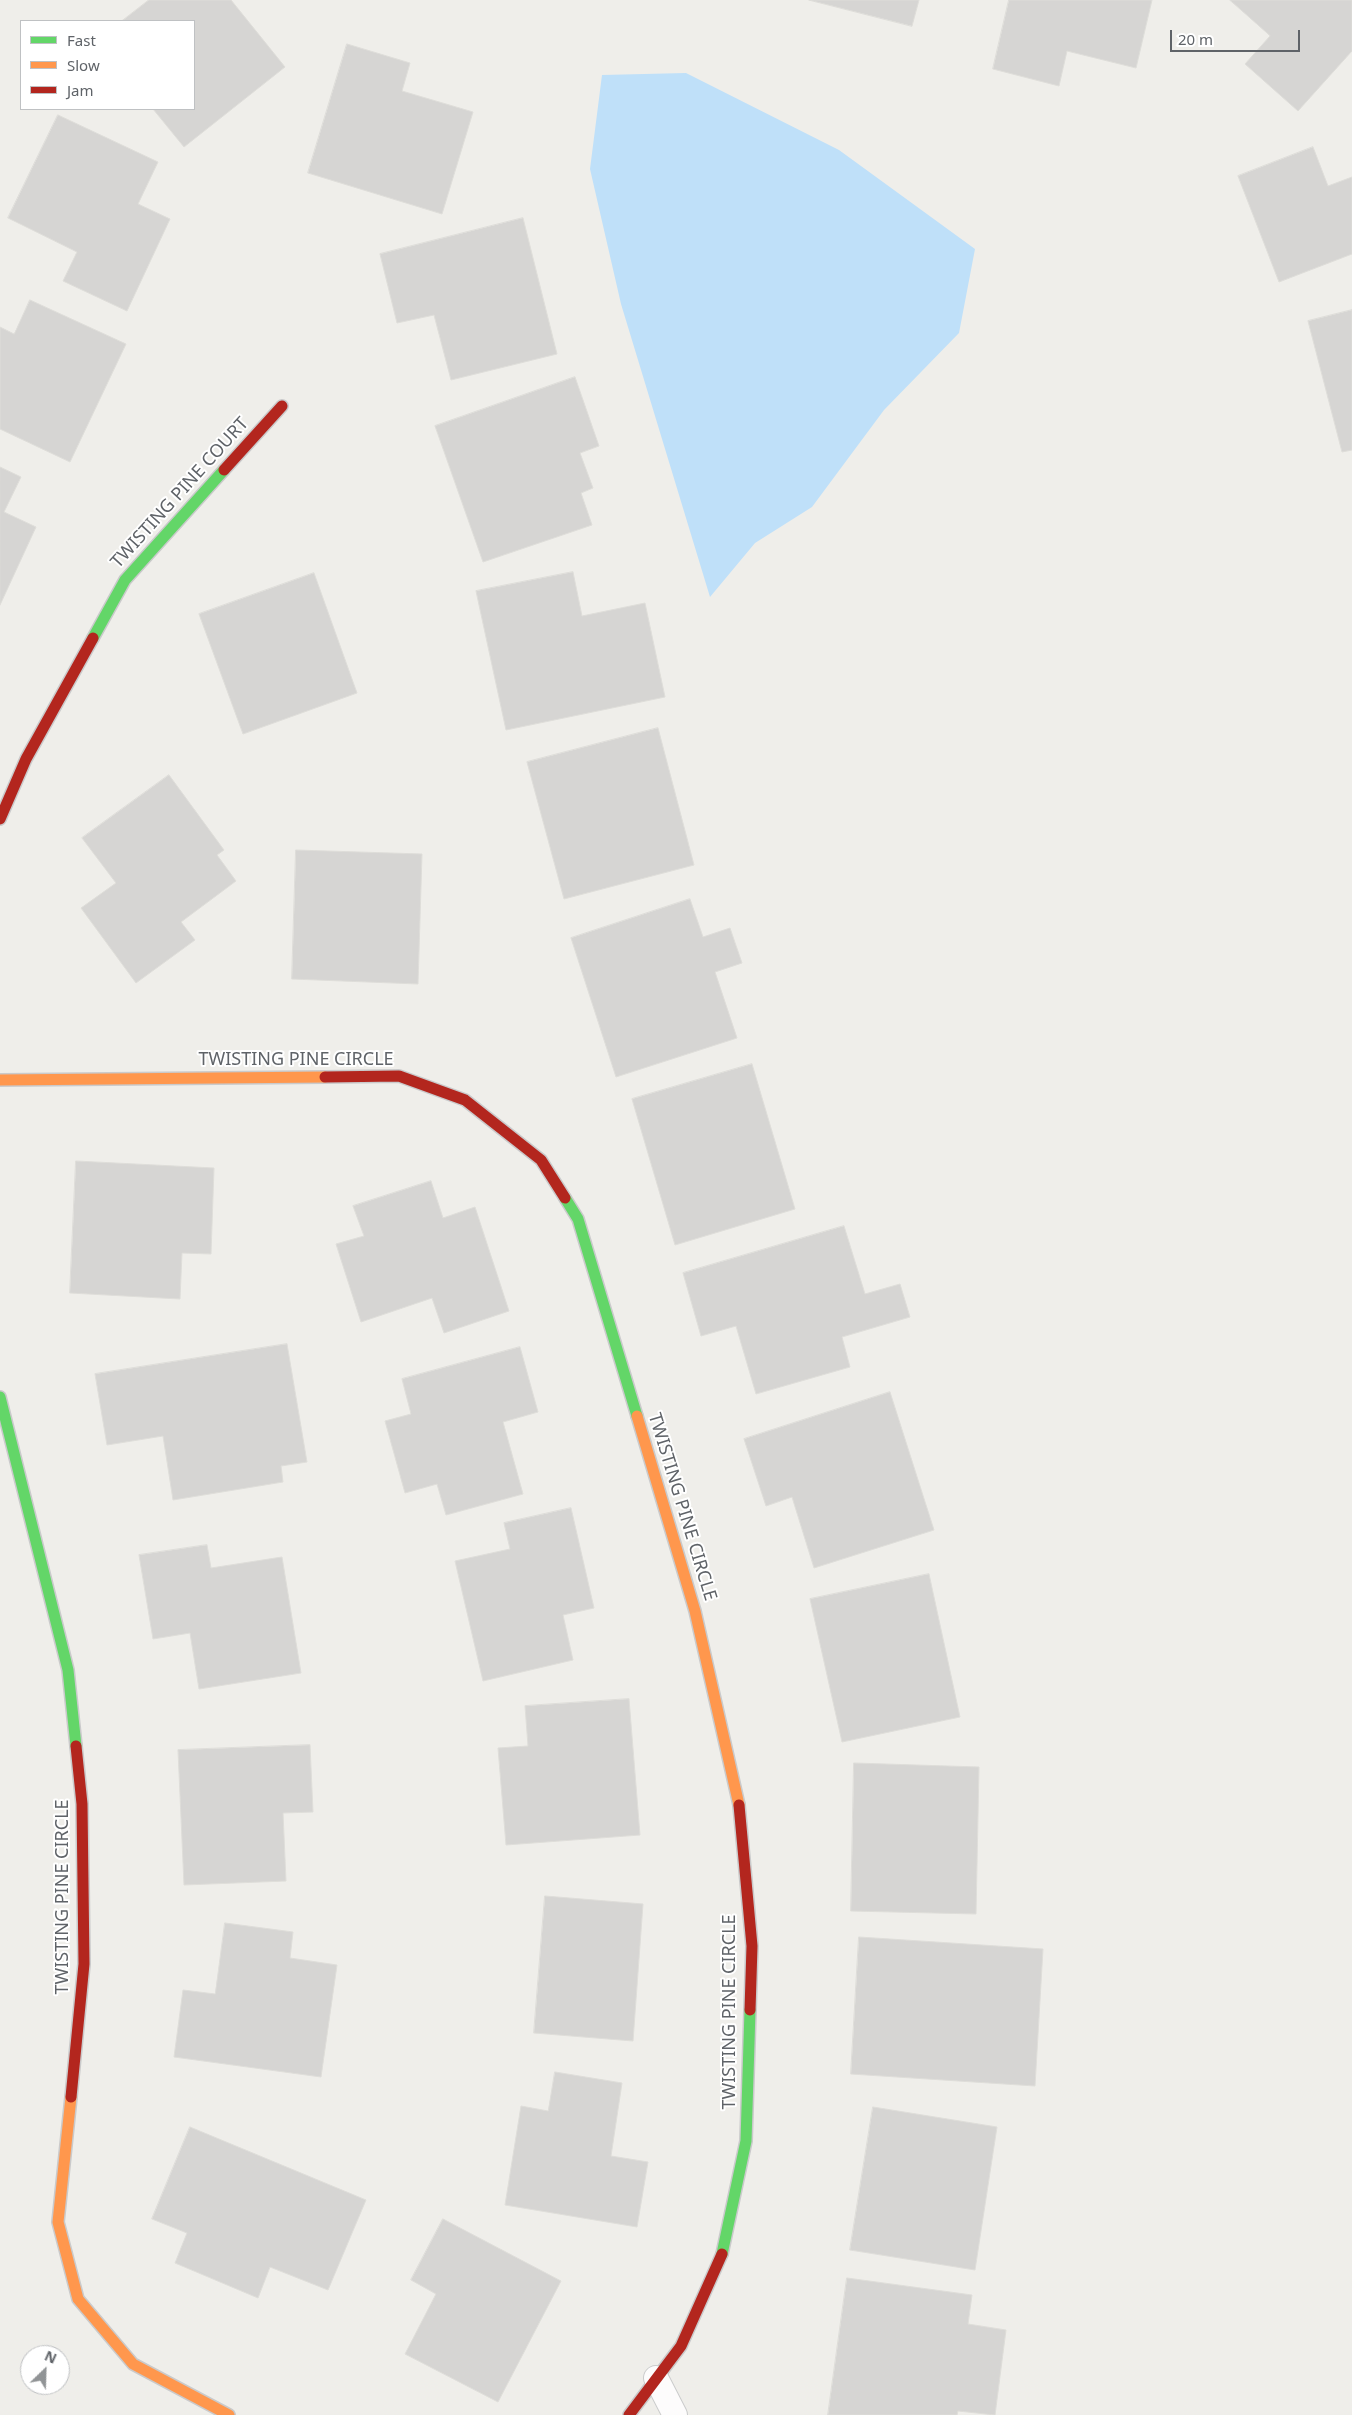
<!DOCTYPE html>
<style>
body{margin:0}
#map{position:relative;width:1352px;height:2415px;overflow:hidden;background:#efeeea;font-family:"Noto Sans",sans-serif}
canvas{display:block}
.legend{position:absolute;left:20px;top:20px;width:175px;height:90px;box-sizing:border-box;background:#fff;border:1px solid #bfc1c3;margin:0;padding:6px 9px;list-style:none;font-size:15px;color:#5f6368}
.legend li{display:flex;align-items:center;gap:10px;height:25px}
.legend b{width:25px;border:1px solid #bfc1c3}
.north{position:absolute;left:20px;top:2345px;width:50px;height:50px;box-sizing:border-box;background:#fff;border:1px solid #bfc1c3;border-radius:50%;rotate:24deg;font-size:14px;font-weight:700;line-height:20px;text-align:center;color:#5f6368}
.north::after{content:'';display:block;margin:auto;width:18px;height:22px;background:#919496;clip-path:polygon(50% 0,100% 100%,50% 72%,0 100%)}
.scale{position:absolute;left:1170px;top:30px;width:130px;height:22px;box-sizing:border-box;border:2px solid #5f6368;border-top:0;padding-left:6px;font-size:15px;line-height:18px;white-space:nowrap;color:#5f6368;-webkit-text-stroke:4px #fff;paint-order:stroke}
</style>
<div id="map">
<canvas width="1352" height="2415"></canvas>
<ul class="legend">
<li><b style="height:6px;background:#63d668"></b>Fast</li>
<li><b style="height:6px;background:#ff974d"></b>Slow</li>
<li><b style="height:6px;background:#b3261e"></b>Jam</li>
</ul>
<div class="north">N</div>
<div class="scale">20 m</div>
</div>
<script>
const ctx = document.querySelector('canvas').getContext('2d');
ctx.lineJoin = 'round';
function paint(path, color) { ctx.fillStyle = color; ctx.fill(path, 'evenodd'); }
function strokePath(path, color, width, dash) { ctx.strokeStyle = color; ctx.lineWidth = width; ctx.lineCap = dash ? 'butt' : 'round'; ctx.setLineDash(dash || []); ctx.stroke(path); }
function label(font, color, halo, rows, align = 'center') {
  ctx.font = font + ' "Noto Sans",sans-serif'; ctx.lineWidth = 4; ctx.setLineDash([]); ctx.textBaseline = 'middle'; ctx.strokeStyle = halo; ctx.fillStyle = color; for (const [text, x, y, turn = 0] of rows) {
    ctx.save(); ctx.translate(x, y); ctx.rotate((+turn || 0) * Math.PI / 180); ctx.textAlign = isNaN(turn) ? turn : align; if (halo) ctx.strokeText(text, 0, 0); ctx.fillText(text, 0, 0); ctx.restore();
  }
}
paint(new Path2D(`
 M686 73 839 150 975 249 959 333 884 410 812 507 755 543 710 597 621 304 590 169 602 75Z`), '#bfe0f9');
const building = new Path2D(`
 M149 0H231L285 67 184 147 153 109H194V21H122Z
 M809 0H919L912 26Z
 M1009 0H1152L1136 68 1067 51 1059 86 993 69Z
 M1230 0H1352V51L1298 111 1245 64 1270 36Z
 M347 44 410 63 402 91 473 112 442 214 308 173Z
 M58 115 158 162 138 204 170 219 127 311 63 281 77 252 8 218Z
 M1313 147 1328 186 1352 177V254L1279 282 1238 176Z
 M523 218 557 354 451 380 434 315 397 323 380 254Z
 M30 300 126 344 70 462 0 429V327L14 334Z
 M1352 310V450L1342 452 1308 321Z
 M575 377 599 446 580 453 593 488 581 493 592 525 483 562 435 426Z
 M0 467 21 477 4 512 36 527 0 605Z
 M573 572 582 616 645 603 665 697 506 730 476 591Z
 M314 573 357 693 243 734 199 614Z
 M658 728 694 865 564 899 527 762Z
 M169 775 224 850 217 855 236 881 181 922 195 940 136 983 81 908 116 883 82 838Z
 M296 850 422 854 418 984 292 979Z
 M690 899 703 937 730 928 742 963 715 972 737 1038 616 1077 571 938Z
 M752 1064 795 1209 675 1245 632 1099Z
 M76 1161 214 1168 211 1254 182 1253 180 1299 70 1293Z
 M431 1181 443 1218 475 1207 509 1311 444 1333 432 1298 361 1322 336 1244 364 1236 353 1206Z
 M844 1226 865 1294 900 1284 910 1317 842 1337 850 1367 756 1394 736 1326 701 1336 683 1273Z
 M287 1344 307 1462 281 1466 283 1482 173 1500 163 1436 107 1445 95 1374Z
 M520 1347 538 1412 503 1422 523 1494 446 1515 437 1484 405 1493 385 1421 411 1414 402 1379Z
 M890 1392 934 1530 814 1568 792 1497 766 1506 744 1439Z
 M571 1508 594 1608 563 1615 573 1660 483 1681 455 1561 510 1549 504 1523Z
 M207 1545 211 1568 282 1557 301 1673 199 1689 190 1633 153 1639 139 1555Z
 M929 1574 960 1717 842 1742 810 1599Z
 M629 1699 640 1835 506 1845 498 1748 528 1746 525 1706Z
 M310 1745 313 1812 283 1813 286 1881 184 1885 178 1750Z
 M854 1763 979 1767 976 1914 851 1911Z
 M545 1896 643 1904 633 2041 534 2033Z
 M225 1923 293 1932 290 1958 337 1965 321 2077 174 2057 183 1990 215 1994Z
 M859 1937 1043 1949 1035 2086 851 2074Z
 M555 2072 622 2083 611 2156 648 2162 637 2227 505 2205 521 2106 548 2111Z
 M873 2107 997 2127 975 2270 850 2250Z
 M190 2127 366 2200 328 2290 270 2267 258 2298 175 2263 187 2233 152 2219Z
 M443 2219 561 2281 498 2402 405 2354 436 2294 411 2280Z
 M847 2278 972 2295 968 2324 1006 2330 995 2415 958 2411 957 2415H828Z`);
paint(building, '#d6d5d3');
strokePath(building, '#deddd9', 1);
const lane = new Path2D(`
 M656 2378 675 2415`);
const fast = new Path2D(`
 M93 638 125 580 224 470
 M565 1198 578 1219 637 1416
 M0 1397 68 1670 76 1746
 M722 2254 746 2141 750 2010`);
const slow = new Path2D(`
 M0 1080 325 1077
 M637 1416 695 1611 739 1805
 M71 2097 58 2222 78 2299 133 2364 229 2415`);
const jam = new Path2D(`
 M224 470 282 406
 M0 819 26 759 93 638
 M325 1077 399 1076 465 1100 541 1160 565 1198
 M739 1805 752 1946 750 2010
 M71 2097 84 1964 82 1804 76 1746
 M629 2415 681 2346 722 2254`);
strokePath(lane, '#cbcccc', 26);
strokePath(fast, '#cacacb', 14);
strokePath(slow, '#cacacb', 14);
strokePath(jam, '#cacacb', 14);
strokePath(lane, '#fdfcfc', 24);
strokePath(fast, '#63d668', 11);
strokePath(slow, '#ff974d', 11);
strokePath(jam, '#b3261e', 11);
label('18px', '#5f6368', '#fff', [
 ["TWISTING PINE COURT",180,493,-48],
 ["TWISTING PINE CIRCLE",296,1060],
 ["TWISTING PINE CIRCLE",682,1507,73],
 ["TWISTING PINE CIRCLE",63,1897,-90],
 ["TWISTING PINE CIRCLE",730,2012,-90]
]);
</script>
